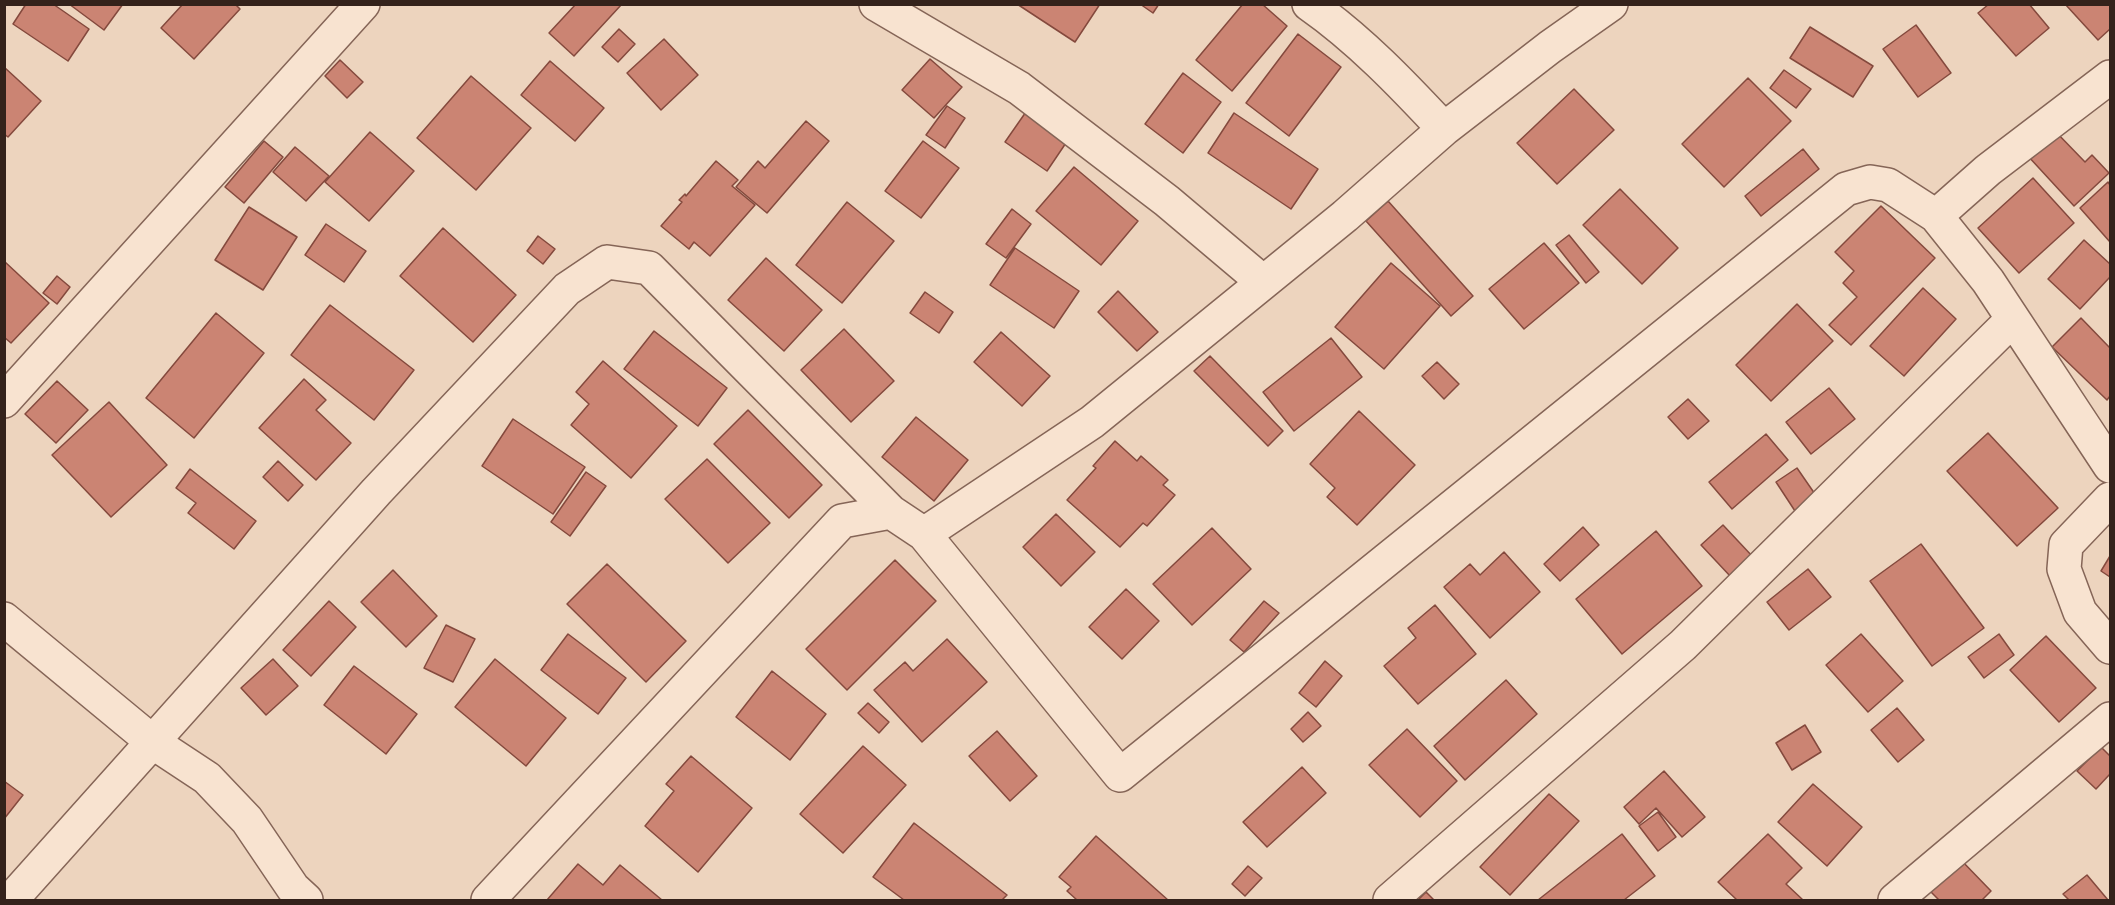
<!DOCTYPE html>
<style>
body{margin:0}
#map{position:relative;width:2115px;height:905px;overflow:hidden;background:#edd4be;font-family:Bitter,serif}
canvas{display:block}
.frame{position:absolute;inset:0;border:6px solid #34221b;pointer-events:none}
</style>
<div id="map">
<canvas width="2115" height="905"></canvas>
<div class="frame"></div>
</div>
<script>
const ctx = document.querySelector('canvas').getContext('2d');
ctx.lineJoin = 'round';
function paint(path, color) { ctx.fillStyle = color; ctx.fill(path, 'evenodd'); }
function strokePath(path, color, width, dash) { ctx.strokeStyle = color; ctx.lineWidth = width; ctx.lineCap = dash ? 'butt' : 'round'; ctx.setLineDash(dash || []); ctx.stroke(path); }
const building = new Path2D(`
 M26 4H53L89 29 68 61 13 24Z
 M69 4H123L104 30Z
 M183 4H235L240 9 194 59 161 28Z
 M576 4H622L574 56 549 33Z
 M1017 4H1100L1075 42Z
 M1140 4H1159L1153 13Z
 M1243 4H1262L1287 26 1232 91 1196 60Z
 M1989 4H2029L2049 28 2016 56 1978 13Z
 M2065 4H2110V29L2098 40Z
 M1916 25 1951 73 1918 97 1883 49Z
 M1810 27 1873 66 1853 97 1790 58Z
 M619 29 635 44 618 62 602 47Z
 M1298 34 1341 67 1289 136 1246 103Z
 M664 39 698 75 661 110 627 73Z
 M930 59 962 87 934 118 902 90Z
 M340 60 363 82 347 98 325 76Z
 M550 61 604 108 575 141 521 95Z
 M4 67 41 101 8 137 4 134Z
 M1784 70 1811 89 1796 108 1770 88Z
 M1183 73 1221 102 1183 153 1145 124Z
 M471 76 531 128 476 190 417 138Z
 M1748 78 1791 121 1724 187 1682 144Z
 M1574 89 1614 130 1557 184 1517 143Z
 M947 106 965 118 945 148 926 135Z
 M1028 109 1070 137 1047 171 1005 142Z
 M1234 113 1318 169 1291 209 1208 153Z
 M806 121 829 141 767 213 736 187 758 161 765 168Z
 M2054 130 2085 162 2092 155 2109 173 2074 206 2027 155Z
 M370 132 414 171 369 221 325 182Z
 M264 141 283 157 244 203 225 187Z
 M923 141 959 168 921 218 885 191Z
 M295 147 329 176 306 201 273 172Z
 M1803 149 1819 169 1761 216 1745 196Z
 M716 161 738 180 732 186 755 205 710 256 694 242 689 249 661 226 682 202 679 200 685 194 686 196Z
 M1074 167 1138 221 1101 265 1036 211Z
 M2033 178 2074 223 2019 273 1978 228Z
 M2108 182 2110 185V242L2080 208Z
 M1620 189 1678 248 1642 284 1583 225Z
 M1388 201 1473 296 1451 316 1366 221Z
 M847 202 894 241 842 303 796 265Z
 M1881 206 1935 258 1851 345 1829 325 1857 297 1843 283 1854 271 1835 252Z
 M249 207 297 237 263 290 215 260Z
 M1012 209 1031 224 1006 258 986 244Z
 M326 224 366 251 344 282 305 255Z
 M443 228 516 295 473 342 400 276Z
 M1569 235 1599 272 1586 283 1556 245Z
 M538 236 555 249 543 264 527 251Z
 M2084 240 2110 264V277L2080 309 2048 279Z
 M1544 243 1579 283 1524 329 1489 289Z
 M1015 248 1079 291 1054 328 990 285Z
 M766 258 822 310 784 351 728 300Z
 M4 261 49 303 11 343 4 337Z
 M1391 263 1440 306 1384 369 1335 327Z
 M57 276 70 287 57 304 43 293Z
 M1923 288 1956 319 1904 376 1870 346Z
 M1118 291 1158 332 1137 351 1098 312Z
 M925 292 953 312 939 333 910 313Z
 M1797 304 1833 341 1771 401 1736 365Z
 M330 305 414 370 374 420 291 355Z
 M216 313 264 353 194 438 146 398Z
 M2081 318 2110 348V396L2107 400 2052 347Z
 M844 329 894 381 851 422 801 370Z
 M654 331 727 388 698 426 624 369Z
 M1001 332 1050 376 1022 406 974 362Z
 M1331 338 1362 377 1294 431 1263 392Z
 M1210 356 1283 431 1268 446 1194 371Z
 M603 361 677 426 631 478 571 425 589 404 576 392Z
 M1437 362 1459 384 1444 399 1422 376Z
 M304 379 326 400 316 410 351 443 316 480 259 428Z
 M57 381 88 410 56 443 25 414Z
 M1829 388 1855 419 1811 454 1786 422Z
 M1688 399 1709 421 1688 439 1668 417Z
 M109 402 167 465 111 517 52 455Z
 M748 410 822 485 789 518 714 444Z
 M1359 411 1415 465 1357 525 1327 497 1335 488 1310 464Z
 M916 417 968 460 934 501 882 457Z
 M513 419 585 467 553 514 482 466Z
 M1988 433 2058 508 2017 546 1947 471Z
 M1766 434 1788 460 1732 509 1709 482Z
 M1115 441 1137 461 1141 456 1168 480 1163 485 1175 495 1147 526 1143 523 1120 547 1067 500 1096 468 1093 466Z
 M707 459 770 523 728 563 665 499Z
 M278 461 303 485 288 501 263 477Z
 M1797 468 1817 497 1795 511 1776 482Z
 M190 469 256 521 234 549 188 513 196 503 176 488Z
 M586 472 606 486 570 536 551 522Z
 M1056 514 1095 552 1061 586 1023 547Z
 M1723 525 1753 557 1731 577 1701 545Z
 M1583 527 1599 545 1560 581 1544 564Z
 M1212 528 1251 569 1192 625 1153 584Z
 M1656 531 1702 586 1622 654 1576 599Z
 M1921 544 1984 628 1932 666 1870 581Z
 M1504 552 1540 592 1490 638 1444 587 1470 564 1480 575Z
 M2110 556V577L2101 571Z
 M895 560 936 601 847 690 806 649Z
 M607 564 686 641 646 682 567 604Z
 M1808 569 1831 597 1789 630 1767 602Z
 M393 570 437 616 406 647 361 602Z
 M1126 589 1159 621 1122 659 1089 627Z
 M329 601 356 627 311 676 283 650Z
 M1264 601 1279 613 1244 652 1230 640Z
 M1435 605 1476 654 1418 704 1384 666 1416 638 1408 628Z
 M446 625 475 639 453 682 424 668Z
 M568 634 626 678 598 714 541 670Z
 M1861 634 1903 681 1868 712 1826 665Z
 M1999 634 2014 655 1984 678 1968 657Z
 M2046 636 2096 688 2059 722 2010 670Z
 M947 639 987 682 922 742 874 690 905 662 913 671Z
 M273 659 298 686 266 715 241 688Z
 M495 659 566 718 526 766 455 707Z
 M1325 661 1342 676 1316 707 1299 693Z
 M354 666 417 714 386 754 324 705Z
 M772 671 826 714 790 760 736 717Z
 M1506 680 1537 714 1465 780 1434 746Z
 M868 703 889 722 879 733 858 713Z
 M1897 708 1924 740 1898 762 1871 730Z
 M1308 712 1321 726 1303 742 1291 729Z
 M1805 725 1821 752 1792 770 1776 743Z
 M1407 729 1457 781 1420 817 1369 765Z
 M997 731 1037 776 1010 801 969 756Z
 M863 746 906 785 843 853 800 814Z
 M2101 747 2110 756V774L2096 789 2077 771Z
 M691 756 752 808 698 872 645 826 674 791 666 784Z
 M1302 767 1326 793 1267 847 1243 822Z
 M1664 771 1705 817 1682 837 1656 808 1639 824 1624 807Z
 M4 781 23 795 4 819Z
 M1813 784 1862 827 1827 866 1778 822Z
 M1549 794 1579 821 1510 895 1480 867Z
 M1658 812 1676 837 1658 851 1639 826Z
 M914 823 1007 895 1002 900H904L873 877Z
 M1622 834 1655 876 1624 900H1538Z
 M1768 834 1802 868 1786 884 1803 900H1737L1718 882Z
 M1096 836 1168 900H1077L1067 891 1071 887 1059 877Z
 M1960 859 1991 891 1982 900H1939L1929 890Z
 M578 864 603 885 620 865 662 900H547Z
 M1248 866 1262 878 1245 896 1232 884Z
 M2087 875 2108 900H2069L2063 894Z
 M1426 892 1434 900H1418Z`);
paint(building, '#cb8473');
strokePath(building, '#84493d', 1.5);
const minor = new Path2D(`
 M876 4 1019 88 1167 201 1263 282
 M1309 4C1359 39 1402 84 1444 129
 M1936 216 1988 170 2110 77
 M4 401 363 4
 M2110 499 2066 545 2064 569 2080 612 2110 647
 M924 534 1120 775 1846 189 1870 182 1888 185 1936 216 1988 281 2110 466
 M4 619 154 743 207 778 247 820 293 888 306 900
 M11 900 376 492 567 289 607 262 649 268 891 512
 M488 900 842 521 891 512 924 534 1092 422 1345 216 1444 129 1550 47 1611 4
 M1390 900 1683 645 2013 319
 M1895 900 2110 719`);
strokePath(minor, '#856557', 36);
strokePath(minor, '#f8e3d0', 33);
</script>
